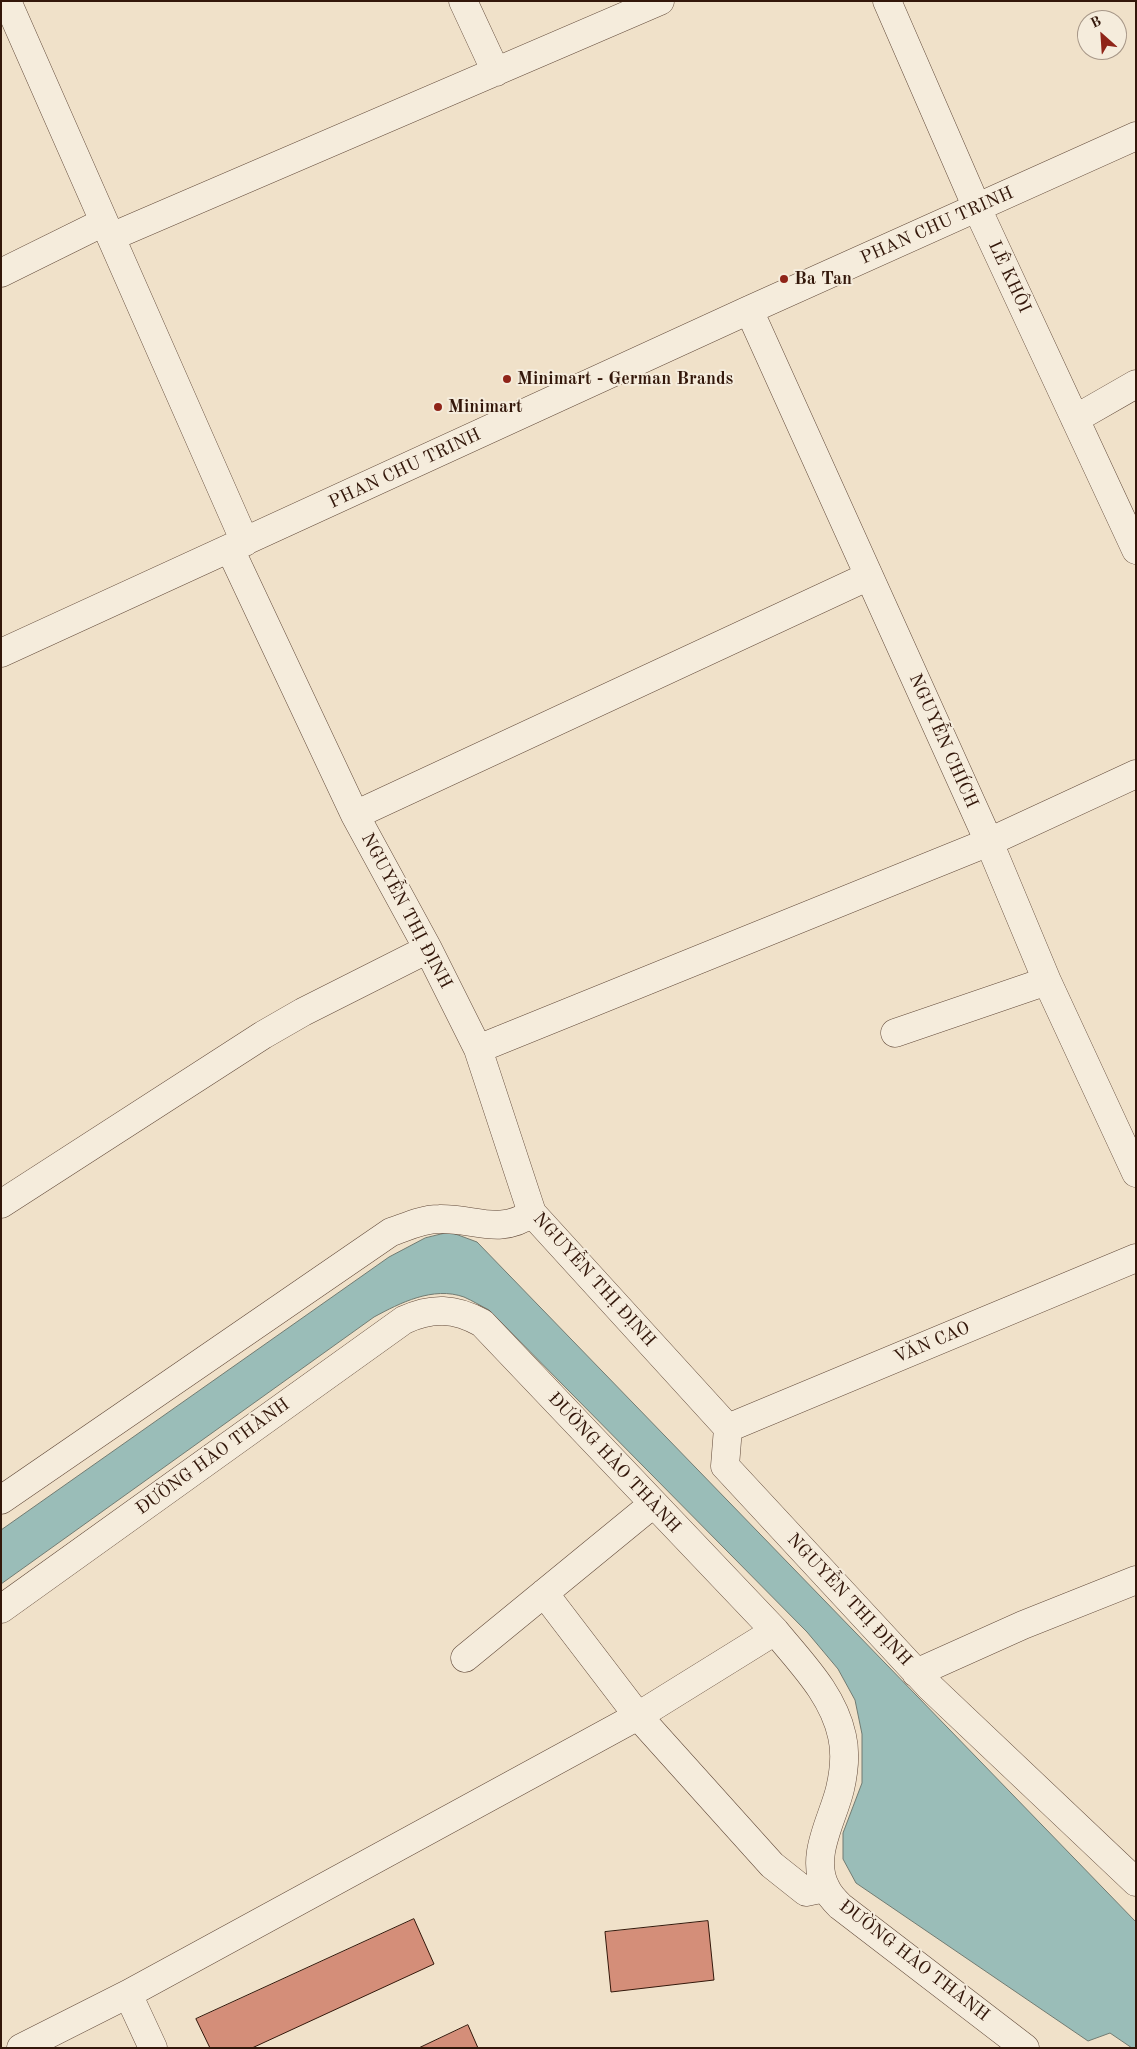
<!DOCTYPE html>
<meta charset="utf-8">
<style>
body{margin:0}
#map{position:relative;width:1137px;height:2049px;overflow:hidden;background:#f0e1c9;font-family:"Old Standard TT",serif}
canvas{display:block}
.frame{position:absolute;inset:0;border:2px solid #33170a;pointer-events:none}
.north{position:absolute;left:1077px;top:10px;width:50px;height:50px;box-sizing:border-box;background:#f5ecdc;border:1px solid #a79788;border-radius:50%;rotate:334deg;font-size:14px;font-weight:700;line-height:20px;text-align:center;color:#33170a}
.north::after{content:'';display:block;margin:auto;width:18px;height:22px;background:#8f2418;clip-path:polygon(50% 0,100% 100%,50% 72%,0 100%)}
</style>
<div id="map">
<canvas width="1137" height="2049"></canvas>
<div class="frame"></div>
<div class="north">B</div>
</div>
<script>
const ctx = document.querySelector('canvas').getContext('2d');
ctx.lineJoin = 'round';
function paint(path, color) { ctx.fillStyle = color; ctx.fill(path, 'evenodd'); }
function strokePath(path, color, width, dash) { ctx.strokeStyle = color; ctx.lineWidth = width; ctx.lineCap = dash ? 'butt' : 'round'; ctx.setLineDash(dash || []); ctx.stroke(path); }
function label(font, color, halo, rows, align = 'center') {
  ctx.font = font + ' "Old Standard TT",serif'; ctx.lineWidth = 4; ctx.setLineDash([]); ctx.textBaseline = 'middle'; ctx.strokeStyle = halo; ctx.fillStyle = color; for (const [text, x, y, turn = 0] of rows) {
    ctx.save(); ctx.translate(x, y); ctx.rotate((+turn || 0) * Math.PI / 180); ctx.textAlign = isNaN(turn) ? turn : align; if (halo) ctx.strokeText(text, 0, 0); ctx.fillText(text, 0, 0); ctx.restore();
  }
}
const water = new Path2D(`
 M450 1232 477 1242 1136 1922V2048H1132L1110 2033 1088 2041 856 1883 843 1859V1833L862 1783V1734L855 1700 838 1669 807 1632 489 1310C481 1306 473 1301 464 1297 433 1286 400 1303 374 1317L1 1584V1530L389 1257 425 1238Z`);
paint(water, '#9abdb8');
strokePath(water, '#717b72', 1);
const building = new Path2D(`
 M414 1919 434 1964 252 2048H210L196 2019Z
 M708 1921 714 1980 611 1992 605 1932Z
 M468 2025 478 2048H419Z`);
paint(building, '#d48e79');
strokePath(building, '#33170a', 1);
const minor = new Path2D(`
 M7 1 245 542
 M463 1 496 72
 M887 1 977 208 1136 550
 M111 237 660 1
 M1 273 104 222
 M749 310 989 842 1047 981 1136 1173
 M1075 419 1136 384
 M230 549 355 815 428 949 478 1049 532 1213 728 1428 725 1466 929 1686 1136 1882
 M1 653 749 310 1136 136
 M355 815 869 576
 M895 1033 1047 981
 M478 1049 989 842 1136 774
 M1 1204 263 1035 303 1012 428 949
 M728 1428 1136 1258
 M1 1500 391 1232C406 1227 422 1219 439 1219 474 1218 500 1236 532 1213
 M544 1593 638 1716 772 1865 806 1892 825 1888
 M1 1609 404 1320C432 1307 455 1308 482 1323L775 1631C801 1663 833 1694 842 1736 846 1753 844 1772 840 1789 833 1819 809 1857 826 1888 829 1895 835 1901 840 1906L1025 2048
 M465 1658 653 1504
 M916 1673 1023 1625 1136 1580
 M128 1994 153 2048
 M21 2048 128 1994 638 1716 775 1631`);
strokePath(minor, '#624a3a', 29);
strokePath(minor, '#f5ecdc', 28);
for (const [x, y, r, color] of [
 [784,279,5,"#8f2418"],
 [507,379,5,"#8f2418"],
 [438,407,5,"#8f2418"]
]) { const dot = new Path2D(); dot.arc(x, y, r, 0, 2 * Math.PI); ctx.fillStyle = color; ctx.fill(dot); strokePath(dot, '#f5ecdc', 2); }
label('18px', '#33170a', '#f5ecdc', [
 ["PHAN CHU TRINH",937,226,-24],
 ["LÊ KHÔI",1009,277,65],
 ["PHAN CHU TRINH",405,469,-25],
 ["NGUYỄN CHÍCH",943,741,66],
 ["NGUYỄN THỊ ĐỊNH",406,911,62],
 ["NGUYỄN THỊ ĐỊNH",594,1280,48],
 ["VĂN CAO",932,1343,-23],
 ["ĐƯỜNG HÀO THÀNH",213,1457,-36],
 ["ĐƯỜNG HÀO THÀNH",614,1463,47],
 ["NGUYỄN THỊ ĐỊNH",849,1600,47],
 ["ĐƯỜNG HÀO THÀNH",914,1961,38]
]);
label('bold 18px', '#33170a', '#f5ecdc', [
 ["Ba Tan",794,279],
 ["Minimart - German Brands",517,379],
 ["Minimart",448,407]
], 'left');
</script>
